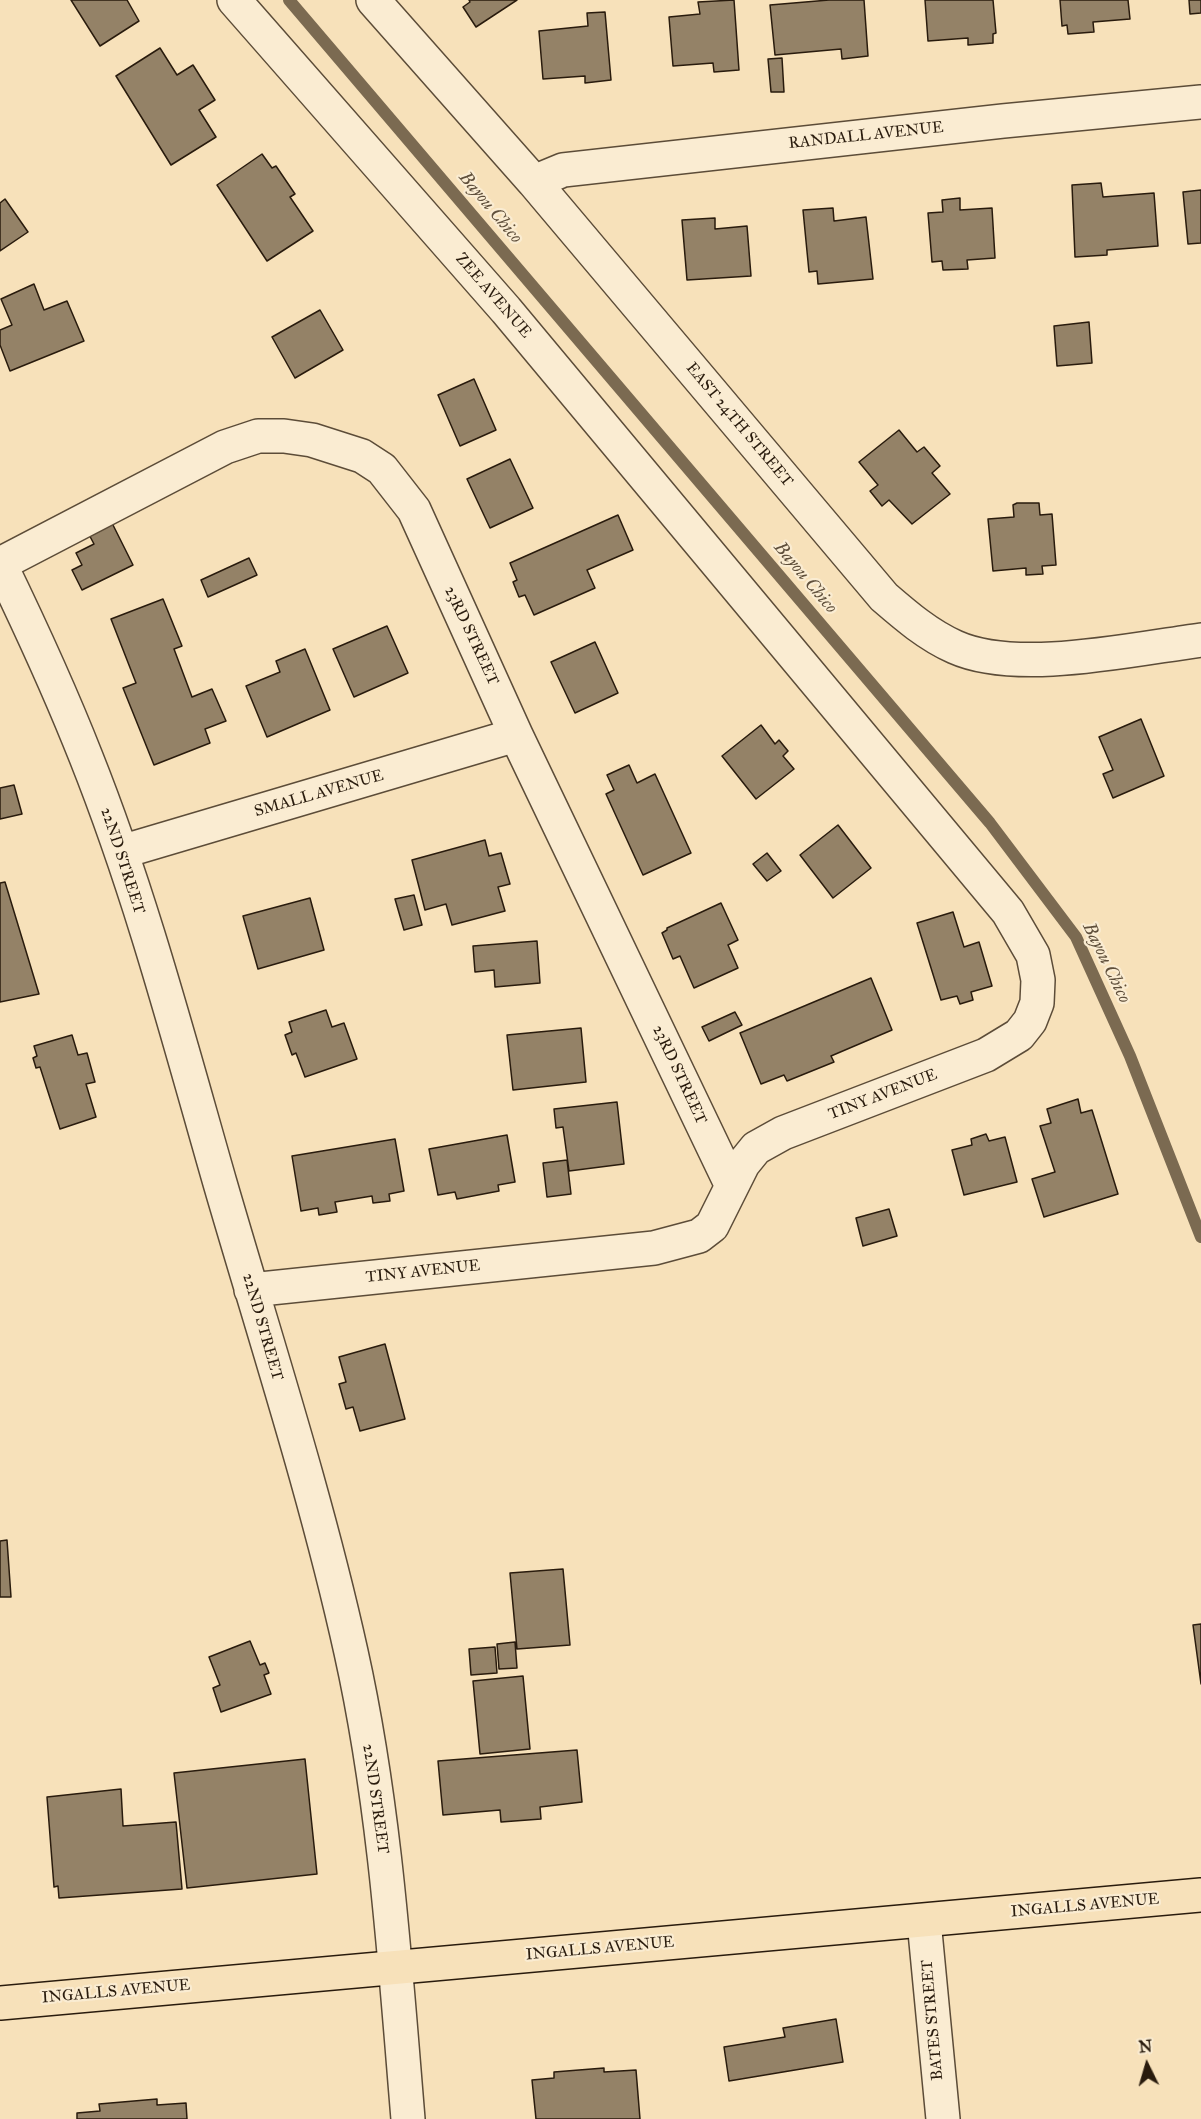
<!DOCTYPE html>
<style>
body{margin:0}
#map{position:relative;width:1201px;height:2119px;overflow:hidden;background:#f7e1ba;font-family:"IM FELL Great Primer",serif}
canvas{display:block}
.north{position:absolute;left:1117px;top:2035px;width:60px;height:60px;-webkit-text-stroke:4px #faecd2;paint-order:stroke;rotate:355deg;font-size:16px;font-weight:700;line-height:24px;text-align:center;color:#291b0d}
.north::after{content:'';display:block;margin:auto;width:21px;height:27px;background:#291b0d;clip-path:polygon(50% 0,100% 100%,50% 72%,0 100%)}
</style>
<div id="map">
<canvas width="1201" height="2119"></canvas>
<div class="north">N</div>
</div>
<script>
const ctx = document.querySelector('canvas').getContext('2d');
ctx.lineJoin = 'round';
function strokePath(path, color, width, dash) { ctx.strokeStyle = color; ctx.lineWidth = width; ctx.lineCap = dash ? 'butt' : 'round'; ctx.setLineDash(dash || []); ctx.stroke(path); }
function paint(path, color) { ctx.fillStyle = color; ctx.fill(path, 'evenodd'); }
function label(font, color, halo, rows, align = 'center') {
  ctx.font = font + ' "IM FELL Great Primer",serif'; ctx.lineWidth = 4.5; ctx.setLineDash([]); ctx.textBaseline = 'middle'; ctx.strokeStyle = halo; ctx.fillStyle = color; for (const [text, x, y, turn = 0] of rows) {
    ctx.save(); ctx.translate(x, y); ctx.rotate((+turn || 0) * Math.PI / 180); ctx.textAlign = isNaN(turn) ? turn : align; if (halo) ctx.strokeText(text, 0, 0); ctx.fillText(text, 0, 0); ctx.restore();
  }
}
strokePath(new Path2D(`
 M289 0 990 823 1076 937 1130 1056 1201 1237`), '#7b6a51', 12);
const building = new Path2D(`
 M71 0H127L139 21 100 46Z
 M469 0H517L476 27 463 7 470 2Z
 M734 0 739 70 714 72 713 63 673 66 669 17 700 14 698 2Z
 M829 0H864L868 56 842 59 841 49 775 55 770 5Z
 M925 0H993L996 33 993 34V43L968 45V38L928 41Z
 M1060 0H1128L1130 19 1093 22 1094 32 1068 34 1067 25 1062 26Z
 M1189 0H1201V13L1190 14Z
 M605 12 611 80 585 83V76L543 79 539 31 588 26 587 13Z
 M160 48 177 75 193 65 215 100 199 110 216 137 171 165 116 76Z
 M782 58 784 92H771L768 59Z
 M262 154 272 168 276 166 295 194 290 197 313 231 267 261 217 185Z
 M1101 183 1103 197 1154 193 1158 246 1107 250V255L1075 257 1072 185Z
 M1201 190V243L1188 244 1183 192Z
 M960 198V210L992 208 995 258 967 260 968 269 943 270 942 261 932 262 928 213 943 212 942 200Z
 M5 199 28 232 0 251V203Z
 M833 208 834 221 866 217 873 279 818 284 817 271 809 272 803 210Z
 M715 218V229L747 226 751 276 687 280 682 220Z
 M34 284 44 310 67 301 84 341 10 371 0 345V330L12 325 1 299Z
 M320 310 343 350 295 378 272 337Z
 M1089 322 1092 363 1057 366 1054 326Z
 M474 379 496 430 460 446 438 395Z
 M899 430 917 452 924 447 940 466 932 473 950 494 912 524 889 500 882 506 870 491 878 485 859 462Z
 M510 459 533 508 490 528 467 479Z
 M1017 503H1039L1040 515 1052 514 1056 565 1042 566 1043 574 1026 575V568L993 571 988 519 1014 517 1013 505Z
 M618 515 633 550 587 570 595 588 534 615 525 595 519 597 513 582 517 580 510 563Z
 M109 517 133 565 82 590 72 570 82 565 76 553 94 544 86 529Z
 M249 558 257 575 208 597 201 580Z
 M163 599 182 646 174 649 192 697 212 689 226 721 205 729 210 743 154 765 123 688 136 683 111 619Z
 M387 626 408 673 354 697 333 649Z
 M595 642 618 693 575 713 551 662Z
 M305 649 330 710 267 737 246 686 280 672 276 661Z
 M1141 719 1164 776 1113 798 1103 774 1113 770 1099 737Z
 M761 725 775 744 779 740 788 751 783 756 794 769 756 799 722 756Z
 M629 765 637 783 655 774 691 853 643 875 606 794 614 790 607 775Z
 M14 785 22 814 0 819V788Z
 M838 825 871 868 833 898 800 855Z
 M485 840 489 856 501 853 510 884 498 887 505 911 452 925 446 904 425 910 412 860Z
 M767 853 781 871 767 881 753 864Z
 M5 882 39 994 0 1002V883Z
 M414 895 422 925 404 930 395 899Z
 M310 898 324 950 258 969 243 916Z
 M721 903 738 940 728 945 738 968 694 988 680 956 673 959 662 933 667 930V928Z
 M953 912 964 947 979 942 992 986 971 992 973 1000 960 1004 957 996 941 1000 917 923Z
 M537 941 540 983 495 987 494 970 475 972 473 946Z
 M871 978 892 1030 831 1056 834 1062 787 1081 784 1075 761 1084 740 1033Z
 M326 1010 332 1027 344 1023 357 1059 305 1077 296 1053 292 1055 285 1035 292 1032 289 1022Z
 M735 1012 742 1025 709 1041 702 1027Z
 M581 1028 586 1082 513 1090 507 1035Z
 M72 1035 78 1055 87 1053 95 1082 86 1084 96 1117 60 1129 40 1067 36 1068 33 1058 37 1056 34 1046Z
 M1078 1099 1081 1113 1092 1110 1118 1194 1044 1217 1032 1179 1055 1172 1040 1126 1051 1123 1047 1109Z
 M617 1102 624 1164 569 1171 563 1127 556 1128 554 1109Z
 M986 1134 989 1141 1005 1137 1017 1182 964 1195 952 1150 972 1145 971 1139Z
 M507 1135 515 1182 498 1185 499 1191 457 1199 455 1192 438 1195 429 1149Z
 M395 1139 404 1191 389 1194 390 1201 373 1203 372 1196 335 1202 337 1212 319 1215 318 1208 301 1211 292 1156Z
 M567 1160 571 1194 547 1197 543 1163Z
 M889 1209 897 1236 863 1246 856 1218Z
 M385 1344 405 1419 360 1431 353 1407 346 1409 339 1384 346 1382 339 1357Z
 M7 1540 11 1597H0V1541Z
 M563 1569 570 1645 517 1649 510 1573Z
 M1201 1624V1684L1193 1625Z
 M250 1641 260 1665 265 1663 269 1673 264 1675 271 1694 221 1712 213 1688 220 1685 209 1657Z
 M515 1642 517 1668 499 1669 497 1644Z
 M495 1647 497 1673 471 1675 469 1649Z
 M523 1676 530 1749 480 1754 473 1681Z
 M577 1750 582 1802 540 1807 541 1819 501 1822 500 1810 443 1815 438 1761Z
 M305 1759 317 1874 187 1888 174 1773Z
 M121 1789 123 1826 176 1822 182 1889 59 1898 58 1886 54 1887 47 1797Z
 M836 2019 843 2062 729 2081 724 2047 785 2037 783 2028Z
 M604 2068V2072L636 2070 640 2119H536L532 2080 554 2078V2072Z
 M157 2099V2105L186 2103 187 2119H77V2113L100 2111 99 2104Z`);
paint(building, '#948267');
strokePath(building, '#291b0d', 1.5);
const minor = new Path2D(`
 M234 0 506 310 1008 912 1033 955 1038 980 1037 1003 1030 1021 1019 1035 986 1055 783 1133 756 1148 743 1164 712 1226 699 1236 654 1248 251 1290
 M373 0 534 182 884 597C906 616 928 635 955 647 1017 675 1133 649 1201 640
 M534 182 563 170 1003 121 1201 102
 M0 564C31 628 60 691 86 757 141 895 179 1040 220 1183 265 1338 316 1494 351 1652 385 1805 395 1963 408 2119
 M0 564 225 447 258 436H284L312 440 362 456 382 469 414 510 516 735 732 1186
 M121 852 516 735
 M924 1921 943 2119`);
const major = new Path2D(`
 M0 2003 1201 1895`);
strokePath(minor, '#5c4c38', 36);
strokePath(major, '#291b0d', 36);
strokePath(minor, '#faecd2', 33);
strokePath(major, '#f7e1ba', 33);
label('16px', '#291b0d', '#faecd2', [
 ["RANDALL AVENUE",866,136,-6],
 ["ZEE AVENUE",493,296,49],
 ["EAST 24TH STREET",739,425,50],
 ["23RD STREET",471,636,65],
 ["SMALL AVENUE",319,794,-16],
 ["22ND STREET",122,861,72],
 ["23RD STREET",679,1075,65],
 ["TINY AVENUE",883,1095,-21],
 ["TINY AVENUE",423,1272,-6],
 ["22ND STREET",262,1327,74],
 ["22ND STREET",375,1799,82],
 ["INGALLS AVENUE",1085,1906,-5],
 ["INGALLS AVENUE",600,1949,-5],
 ["INGALLS AVENUE",116,1992,-5],
 ["BATES STREET",933,2020,-95]
]);
label('italic 18px', '#5f4f3b', '#faecd2', [
 ["Bayou Chico",490,208,50],
 ["Bayou Chico",805,578,50],
 ["Bayou Chico",1106,963,64]
]);
</script>
